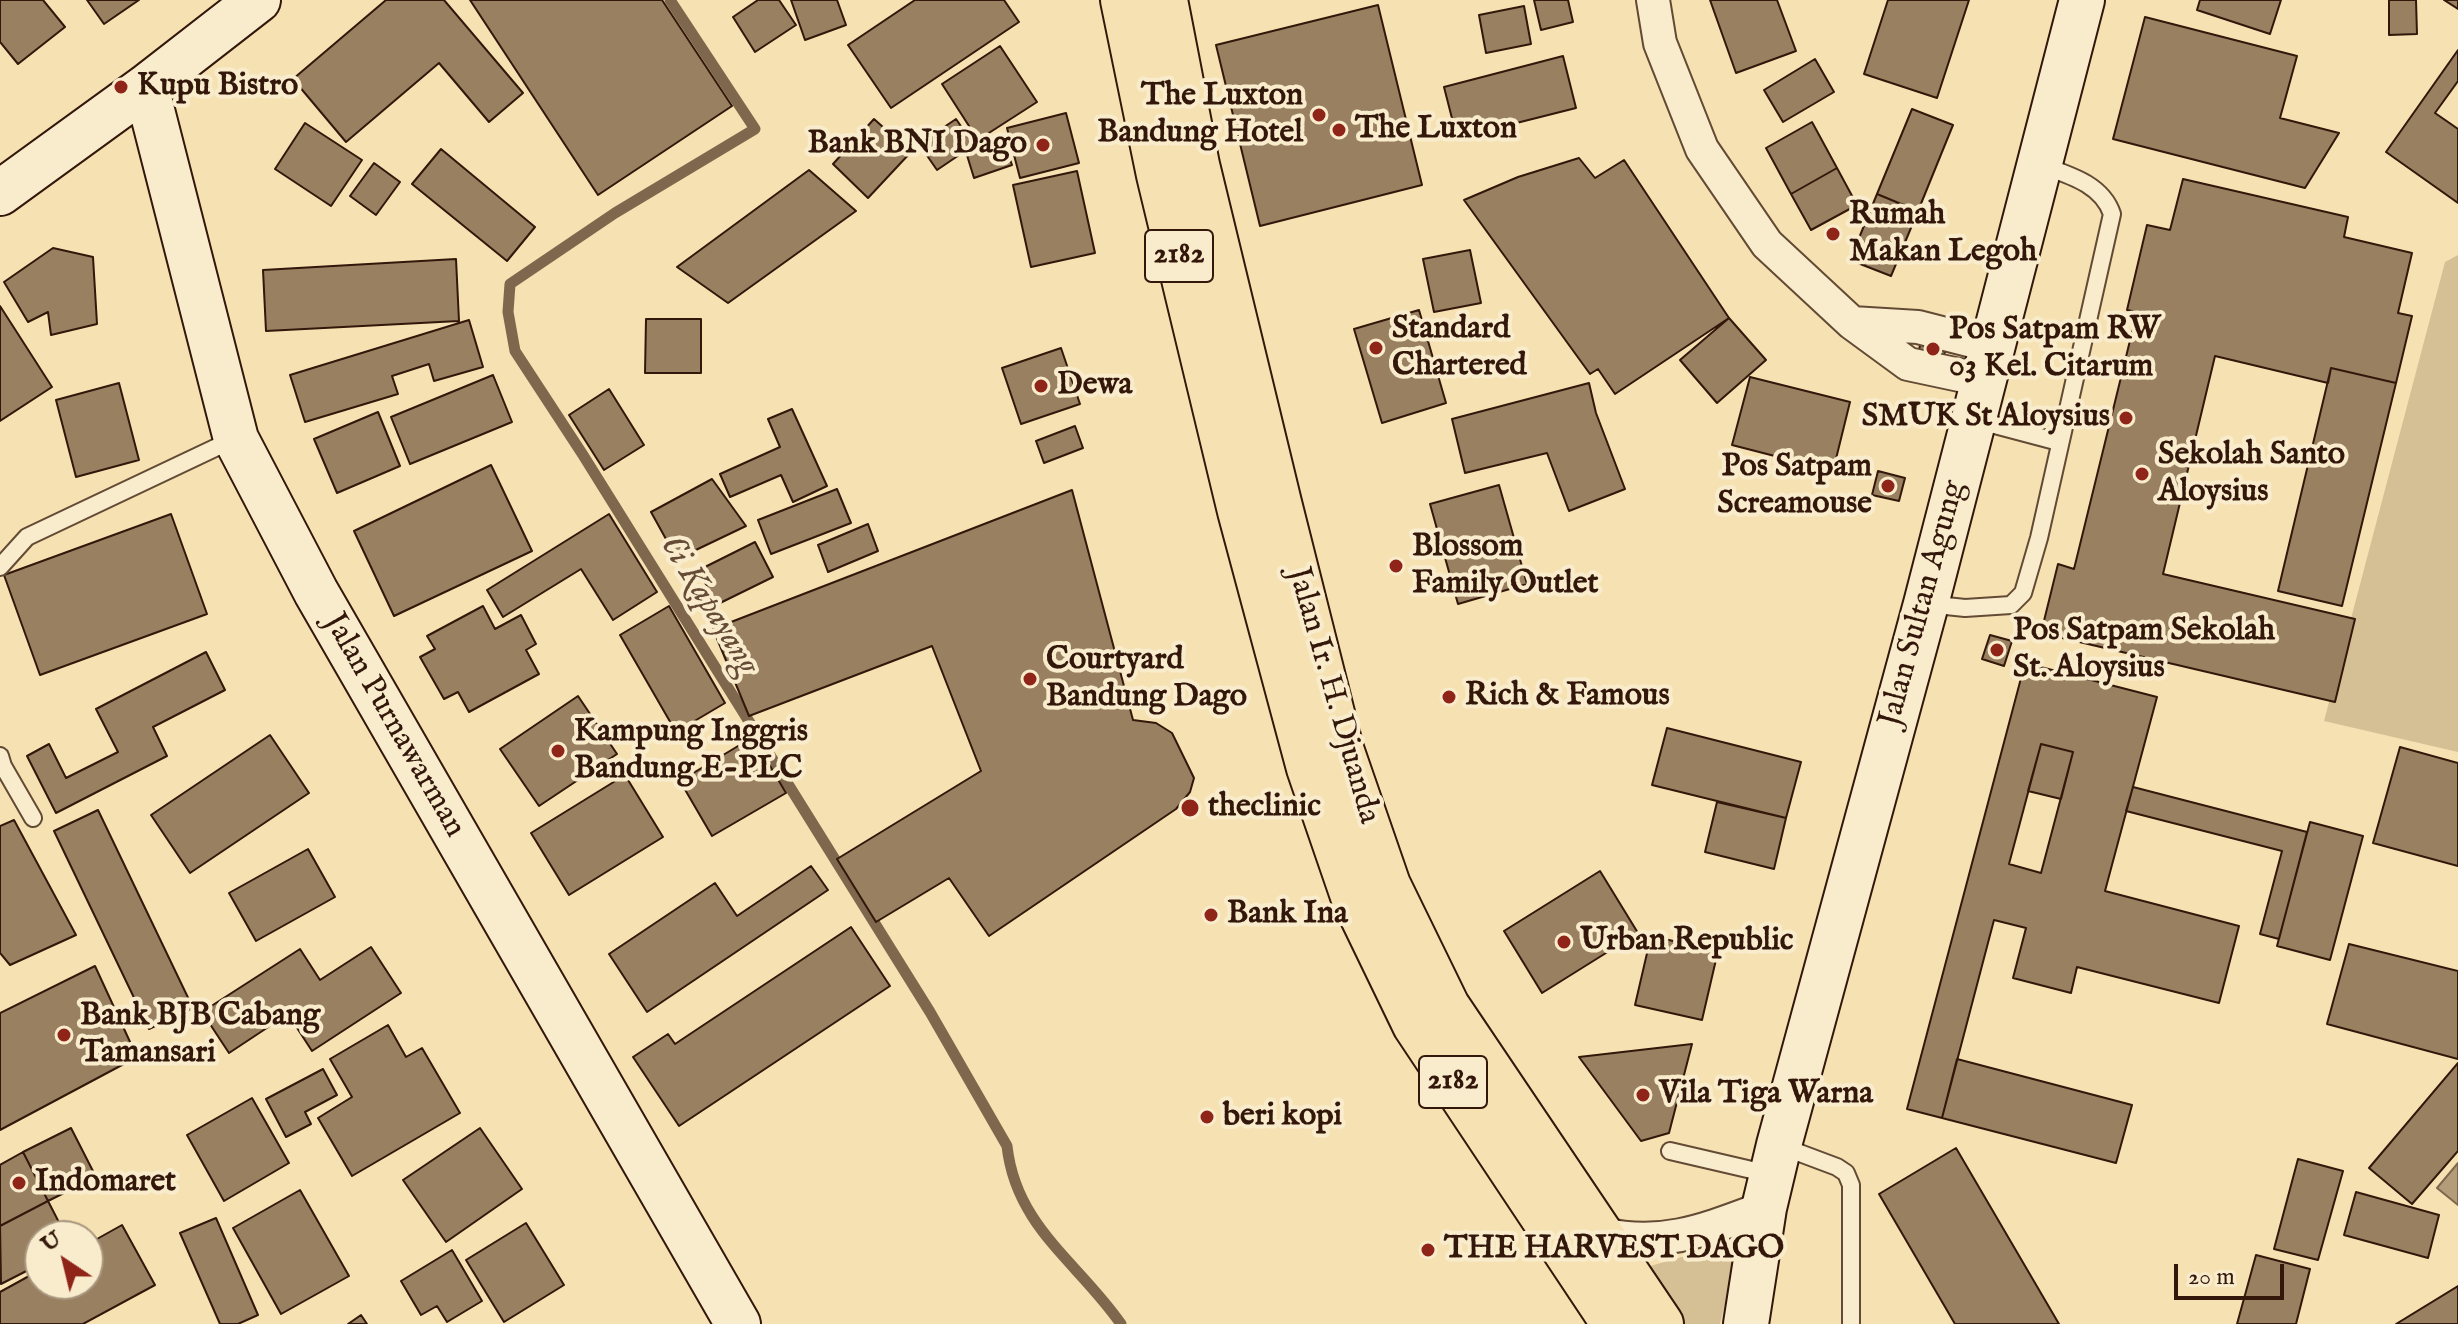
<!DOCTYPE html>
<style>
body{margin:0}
#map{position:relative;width:2458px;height:1324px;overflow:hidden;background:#f6e1b2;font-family:"IM FELL English",serif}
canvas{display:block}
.north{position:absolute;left:24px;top:1220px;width:80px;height:80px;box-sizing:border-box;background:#f9eccd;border:2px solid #a9977f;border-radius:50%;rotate:325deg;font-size:22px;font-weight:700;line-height:32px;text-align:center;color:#32170a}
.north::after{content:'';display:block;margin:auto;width:28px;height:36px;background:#8f2418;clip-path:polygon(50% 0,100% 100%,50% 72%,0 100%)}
.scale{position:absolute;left:2174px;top:1264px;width:110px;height:36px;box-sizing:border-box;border:4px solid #32170a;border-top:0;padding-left:10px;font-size:24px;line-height:28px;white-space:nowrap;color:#32170a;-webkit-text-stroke:6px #f9eccd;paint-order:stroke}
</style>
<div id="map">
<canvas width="2458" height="1324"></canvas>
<div class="north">U</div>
<div class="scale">20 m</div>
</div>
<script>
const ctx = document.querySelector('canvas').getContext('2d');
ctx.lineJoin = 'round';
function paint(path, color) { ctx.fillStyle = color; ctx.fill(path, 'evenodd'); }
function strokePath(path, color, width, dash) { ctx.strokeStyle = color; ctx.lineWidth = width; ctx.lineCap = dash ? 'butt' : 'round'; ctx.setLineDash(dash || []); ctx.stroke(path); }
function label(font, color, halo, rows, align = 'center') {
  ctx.font = font + ' "IM FELL English",serif'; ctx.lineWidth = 8; ctx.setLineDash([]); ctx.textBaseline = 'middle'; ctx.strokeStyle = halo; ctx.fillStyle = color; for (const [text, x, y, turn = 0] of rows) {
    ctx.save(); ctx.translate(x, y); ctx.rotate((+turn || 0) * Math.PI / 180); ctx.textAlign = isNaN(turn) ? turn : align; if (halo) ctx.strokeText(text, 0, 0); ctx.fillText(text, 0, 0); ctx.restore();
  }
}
paint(new Path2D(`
 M2458 255V752L2324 721 2445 262Z
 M1741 1240 1720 1324H1677L1640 1269Z`), '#d5bf95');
const water = new Path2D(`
 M2458 1163V1205L2437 1188Z`);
paint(water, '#b39c79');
strokePath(water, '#7f674d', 2);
strokePath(new Path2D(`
 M670 0 755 129 615 213 510 284 508 312 515 351 583 455 930 1012 1007 1146C1016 1227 1078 1262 1121 1324`), '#7f674d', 11);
const building = new Path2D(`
 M0 0H43L65 27 18 64 0 42Z
 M87 0H139L104 24Z
 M386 0H444L523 93 489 122 439 63 346 142 293 79Z
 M470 0H662L732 106 598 195Z
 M758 0H779L796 25 755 52 733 17Z
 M791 0H837L846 25 805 40Z
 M915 0H1004L1019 22 891 108 848 45Z
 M1534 0H1568L1573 22 1541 30Z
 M1710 0H1777L1796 51 1736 73Z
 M1888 0H1969L1937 98 1864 74Z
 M2200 0H2281L2270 34 2197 10Z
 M2389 0H2416L2417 34 2389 35Z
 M2444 0H2458V9Z
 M1378 5 1422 185 1260 226 1216 45Z
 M1524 6 1531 44 1486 53 1479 15Z
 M2145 17 2297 56 2280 118 2339 133 2305 188 2113 139Z
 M1000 46 1037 102 978 140 942 84Z
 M2458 50V81L2435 113 2458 129V203L2386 152Z
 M1563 56 1576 108 1457 138 1444 87Z
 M1815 59 1834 92 1783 122 1764 90Z
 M1912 109 1953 125 1918 211 1877 194Z
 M1066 113 1079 163 1020 178 1007 128Z
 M874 119 911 152 868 198 833 164Z
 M956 119 974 145 937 170 919 144Z
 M1812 122 1837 168 1791 194 1766 148Z
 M305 123 362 160 331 206 275 169Z
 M1003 139 1012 165 974 178 966 152Z
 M441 149 535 227 507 261 412 184Z
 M1579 158 1595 178 1624 160 1729 318 1615 394 1598 369 1590 374 1464 200 1518 177Z
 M374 163 400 182 376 215 350 196Z
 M1837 168 1857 205 1811 230 1791 194Z
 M809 170 856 211 728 303 677 267Z
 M1077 171 1095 253 1031 267 1013 185Z
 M2183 179 2348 217 2344 237 2412 253 2398 313 2412 316 2396 383 2331 368 2328 383 2215 356 2163 574 2355 619 2335 702 2041 633 2058 564 2074 569 2137 312 2127 310 2147 225 2170 230Z
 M1877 194 1918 211 1891 276 1850 260Z
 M53 248 93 257 97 324 51 335 48 312 28 322 4 282Z
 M1470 250 1481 303 1434 312 1423 259Z
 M456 259 459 321 266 331 263 270Z
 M0 306 52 387 0 421Z
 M1419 310 1446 403 1382 423 1354 329Z
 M1729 318 1766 360 1717 403 1680 360Z
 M646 319H701V373H645Z
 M469 320 483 367 434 381 429 364 392 376 398 394 305 422 290 375Z
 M1922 337 1947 343 1943 360 1918 354Z
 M1061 348 1080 404 1021 424 1002 368Z
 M2331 368 2396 383 2342 606 2278 591Z
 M493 375 512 422 410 464 391 417Z
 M1750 377 1850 402 1833 471 1732 445Z
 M119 383 139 460 76 477 56 400Z
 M1589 383 1596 413 1625 489 1569 511 1547 453 1465 473 1452 419Z
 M609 389 644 445 604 470 569 415Z
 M792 409 827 486 793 502 781 475 730 497 720 474 780 447 768 419Z
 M378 412 400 466 337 493 314 439Z
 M1075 426 1083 448 1044 463 1036 441Z
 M491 465 532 551 394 616 354 531Z
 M1878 471 1905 478 1899 501 1872 495Z
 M712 479 746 526 677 559 651 512Z
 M1499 485 1527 584 1458 604 1430 504Z
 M837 489 851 523 771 554 758 520Z
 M1072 490 1133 720 1156 723 1172 733 1194 778 1190 792 1176 809 989 936 949 878 876 922 837 859 981 771 932 646 749 716 713 629Z
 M171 514 207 614 40 675 4 575Z
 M609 514 657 592 613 620 581 569 503 617 487 590Z
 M868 524 878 551 828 572 818 545Z
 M755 542 773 577 716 605 699 570Z
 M483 606 495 629 521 615 536 644 526 650 539 674 469 712 458 692 444 699 420 657 435 649 427 636Z
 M669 606 725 703 676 732 620 635Z
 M1990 635 2012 641 2004 666 1982 659Z
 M206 652 225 690 153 727 167 756 56 813 27 756 49 744 66 778 118 752 96 709Z
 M2025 663 2157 697 2105 891 2239 926 2219 1003 2077 967 2071 993 2013 978 2026 928 1994 920 1942 1118 1907 1109ZM2041 744 2073 752 2041 873 2009 864Z
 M578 696 617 754 539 806 500 749Z
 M1667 728 1801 762 1786 818 1652 785Z
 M270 735 309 793 190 873 151 815Z
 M753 737 786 793 712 836 680 781Z
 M2041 744 2073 752 2061 799 2028 791Z
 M2400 747 2458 763V866L2373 843Z
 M625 775 663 837 569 895 531 833Z
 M2133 787 2307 832 2279 939 2260 934 2282 851 2126 811Z
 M1717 802 1786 818 1774 869 1705 852Z
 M98 810 193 1008 149 1029 54 831Z
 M14 820 76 935 10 965 0 953V826Z
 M2310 822 2363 836 2330 960 2277 946Z
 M308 849 335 897 256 941 229 893Z
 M811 866 828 890 647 1012 609 954 715 883 737 916Z
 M1600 871 1638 933 1542 993 1504 931Z
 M851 927 890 986 679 1126 633 1057 668 1034 675 1044Z
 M1651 936 1718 951 1702 1020 1635 1005Z
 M2349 944 2458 971V1059L2327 1024Z
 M371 947 401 993 312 1051 288 1014 229 1053 202 1012 300 949 320 980Z
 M95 966 137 1057 0 1130V1013Z
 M388 1025 406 1057 422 1048 460 1113 352 1176 318 1118 352 1097 330 1059Z
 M1692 1044 1669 1133 1641 1141 1579 1057Z
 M1957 1059 2132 1105 2116 1163 1942 1118Z
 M2458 1063V1151L2412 1204 2369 1168Z
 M323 1069 337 1095 305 1112 311 1124 286 1137 266 1099Z
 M252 1098 289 1163 224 1201 187 1135Z
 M71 1128 96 1177 48 1201 23 1152Z
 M480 1128 522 1189 446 1242 403 1180Z
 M1956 1148 2059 1324H1955L1879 1194Z
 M23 1152 48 1201 0 1226V1165Z
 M2298 1159 2343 1171 2318 1260 2274 1249Z
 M300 1190 349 1276 281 1314 233 1228Z
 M2356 1192 2439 1215 2428 1258 2344 1235Z
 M48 1201 66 1236H40V1264L1 1284 0 1226Z
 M216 1218 258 1315 238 1324H220L180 1233Z
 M526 1223 564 1285 504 1322 466 1260Z
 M122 1225 155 1285 83 1324H0V1292L40 1270V1284H88V1244Z
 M452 1250 482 1301 447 1322 437 1306 421 1315 401 1281Z
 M2256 1255 2310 1269 2296 1324H2237Z
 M2458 1286V1324H2396Z
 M361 1315 367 1324H348Z`);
paint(building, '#988061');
strokePath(building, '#32170a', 2);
const lane = new Path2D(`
 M1976 420 2059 442
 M0 567 27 537 234 439
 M1927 604 1965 608 2011 605 2023 593 2039 538 2112 214C2102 184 2069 175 2041 165
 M0 756 3 766 33 818
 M1781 1146 1837 1167 1846 1173 1851 1185V1324
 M1670 1151 1769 1174`);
const street = new Path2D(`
 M1653 0 1660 43 1702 149 1767 244 1852 323 1908 364 1983 380
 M1852 323 1918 327 1992 346
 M1603 1234C1664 1248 1707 1229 1764 1208`);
const secondary = new Path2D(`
 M146 87 236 439 316 592 738 1324
 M0 193 146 87 258 0
 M1746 1324 1764 1208 1779 1145 1926 604 2082 0`);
const primary = new Path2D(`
 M1123 0 1159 175 1240 511 1309 768 1354 899 1415 1025 1614 1324
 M1165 0 1197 165 1279 503 1341 749 1388 885 1447 1006 1661 1324`);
strokePath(lane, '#634a34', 20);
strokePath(street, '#634a34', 36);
strokePath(secondary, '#32170a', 48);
strokePath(primary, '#32170a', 48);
strokePath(lane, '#f9eccd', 16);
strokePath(street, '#f9eccd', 32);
strokePath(secondary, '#f9eccd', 44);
strokePath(primary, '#f6e1b2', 44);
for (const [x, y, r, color] of [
 [121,87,8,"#8f2418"],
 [1319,115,8,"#8f2418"],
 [1339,130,8,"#8f2418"],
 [1043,145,8,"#8f2418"],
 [1833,234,8,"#8f2418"],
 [1376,348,8,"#8f2418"],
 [1933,349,8,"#8f2418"],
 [1041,386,8,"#8f2418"],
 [2126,418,8,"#8f2418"],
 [2142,474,8,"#8f2418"],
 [1888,486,8,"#8f2418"],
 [1396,566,8,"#8f2418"],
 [1997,650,8,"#8f2418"],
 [1030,679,8,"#8f2418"],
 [1449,697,8,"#8f2418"],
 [558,751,8,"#8f2418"],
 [1190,808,10,"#8f2418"],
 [1211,915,8,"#8f2418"],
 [1564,942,8,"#8f2418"],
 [64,1035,8,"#8f2418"],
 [1643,1095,8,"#8f2418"],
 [1207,1117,8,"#8f2418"],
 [19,1183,8,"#8f2418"],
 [1428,1250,8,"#8f2418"]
]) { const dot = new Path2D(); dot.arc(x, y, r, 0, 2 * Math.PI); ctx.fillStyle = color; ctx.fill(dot); strokePath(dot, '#f9eccd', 3); }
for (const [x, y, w] of [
 [1179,256,68],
 [1453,1082,68]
]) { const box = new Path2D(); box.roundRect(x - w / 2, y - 26, w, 52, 6); ctx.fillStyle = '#f9eccd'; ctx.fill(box); strokePath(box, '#32170a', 2); }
label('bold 30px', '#32170a', null, [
 ["2182",1179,256],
 ["2182",1453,1082]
]);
label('bold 32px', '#32170a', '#f9eccd', [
 ["Kupu Bistro",137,87],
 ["The Luxton",1303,97,"right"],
 ["Bandung Hotel",1303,134,"right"],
 ["The Luxton",1355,130],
 ["Bank BNI Dago",1027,145,"right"],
 ["Rumah",1849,216],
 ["Makan Legoh",1849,253],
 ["Standard",1392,330],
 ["Chartered",1392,367],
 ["Pos Satpam RW",1949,331],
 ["03 Kel. Citarum",1949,368],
 ["Dewa",1057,386],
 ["SMUK St Aloysius",2110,418,"right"],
 ["Sekolah Santo",2158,456],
 ["Aloysius",2158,493],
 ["Pos Satpam",1872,468,"right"],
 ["Screamouse",1872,505,"right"],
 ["Blossom",1412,548],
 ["Family Outlet",1412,585],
 ["Pos Satpam Sekolah",2013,632],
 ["St. Aloysius",2013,669],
 ["Courtyard",1046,661],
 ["Bandung Dago",1046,698],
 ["Rich & Famous",1465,697],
 ["Kampung Inggris",574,733],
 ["Bandung E-PLC",574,770],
 ["theclinic",1208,808],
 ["Bank Ina",1227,915],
 ["Urban Republic",1580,942],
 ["Bank BJB Cabang",80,1017],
 ["Tamansari",80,1054],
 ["Vila Tiga Warna",1659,1095],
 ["beri kopi",1223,1117],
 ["Indomaret",35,1183],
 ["THE HARVEST DAGO",1444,1250]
], 'left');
label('32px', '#32170a', '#f9eccd', [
 ["Jalan Sultan Agung",1924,604,-75],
 ["Jalan Ir. H. Djuanda",1332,696,74],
 ["Jalan Purnawarman",393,726,60]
]);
label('italic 34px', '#664c36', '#f9eccd', [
 ["Ci Kapayang",708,606,58]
]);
</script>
